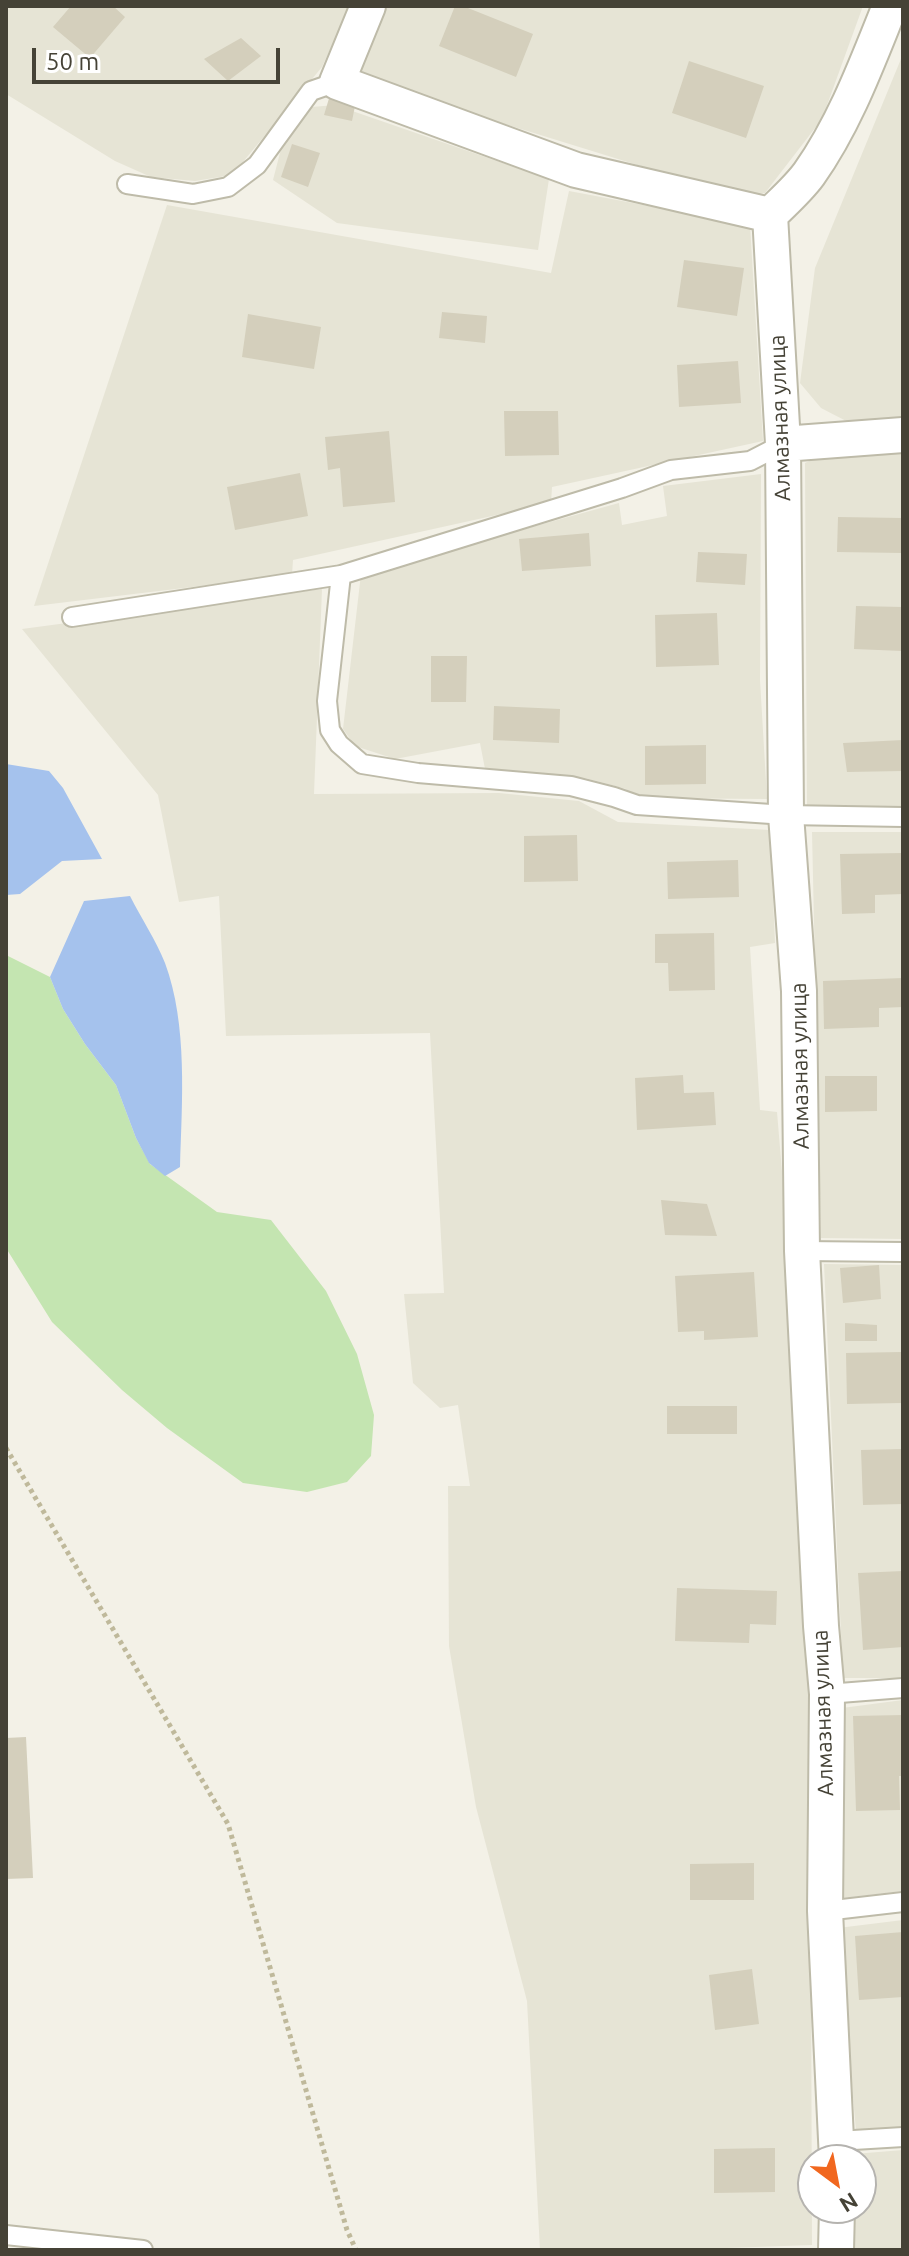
<!DOCTYPE html>
<meta charset="utf-8">
<style>
body{margin:0}
#map{position:relative;width:909px;height:2256px;overflow:hidden;background:#f3f1e7;font-family:Ubuntu,sans-serif}
canvas{display:block}
.frame{position:absolute;inset:0;border:8px solid #454236;pointer-events:none}
.north{position:absolute;left:797px;top:2144px;width:80px;height:80px;box-sizing:border-box;background:#fff;border:2px solid #b5b3af;border-radius:50%;rotate:148deg;font-size:22px;font-weight:700;line-height:32px;text-align:center;color:#454236}
.north::after{content:'';display:block;margin:auto;width:28px;height:36px;background:#f1671f;clip-path:polygon(50% 0,100% 100%,50% 72%,0 100%)}
.scale{position:absolute;left:32px;top:48px;width:248px;height:36px;box-sizing:border-box;border:4px solid #454236;border-top:0;padding-left:10px;font-size:24px;line-height:28px;white-space:nowrap;color:#454236;-webkit-text-stroke:6px #fff;paint-order:stroke}
</style>
<div id="map">
<canvas width="909" height="2256"></canvas>
<div class="frame"></div>
<div class="north">N</div>
<div class="scale">50 m</div>
</div>
<script>
const ctx = document.querySelector('canvas').getContext('2d');
ctx.lineJoin = 'round';
function paint(path, color) { ctx.fillStyle = color; ctx.fill(path, 'evenodd'); }
function strokePath(path, color, width, dash) { ctx.strokeStyle = color; ctx.lineWidth = width; ctx.lineCap = dash ? 'butt' : 'round'; ctx.setLineDash(dash || []); ctx.stroke(path); }
function label(font, color, halo, rows, align = 'center') {
  ctx.font = font + ' Ubuntu,sans-serif'; ctx.lineWidth = 6; ctx.setLineDash([]); ctx.textBaseline = 'middle'; ctx.strokeStyle = halo; ctx.fillStyle = color; for (const [text, x, y, turn = 0] of rows) {
    ctx.save(); ctx.translate(x, y); ctx.rotate((+turn || 0) * Math.PI / 180); ctx.textAlign = isNaN(turn) ? turn : align; if (halo) ctx.strokeText(text, 0, 0); ctx.fillText(text, 0, 0); ctx.restore();
  }
}
paint(new Path2D(`
 M6 6H350L322 67 232 175 195 181 151 177 115 161 6 94Z
 M386 6H863L822 119 765 193 741 197 356 78Z
 M903 54V422L850 423 821 408 800 383 815 268Z
 M335 105 549 179 538 250 337 223 273 180 282 145 312 107Z
 M569 191 750 225 763 441 552 487 551 503 293 560 292 575 34 606 167 205 551 273Z
 M903 451V807L807 805 805 463 826 453Z
 M761 474 760 680 767 799 633 798 626 789 585 778 485 769 480 743 395 759 355 746 343 729 361 574 619 503 622 525 667 516 663 486Z
 M322 589 314 794 499 793 579 801 618 822 770 830 775 943 750 947 760 1110 777 1112 789 1255 810 1680 812 2245 670 2250H540L527 2001 476 1807 449 1646 448 1486H470L458 1405 440 1408 413 1383 404 1294 444 1293 430 1033 226 1036 219 896 179 902 158 795 22 629Z
 M812 832H903V1239L821 1238Z
 M824 1264 903 1265V1678H843Z
 M903 1700V1891L843 1898 842 1708Z
 M903 1920V2127L856 2131 838 1928Z
 M903 2150V2250H855V2208H861V2160H854V2154Z`), '#e6e4d5');
paint(new Path2D(`
 M6 955 50 977 63 1009 85 1044 116 1085 136 1138 150 1164 217 1212 271 1220 326 1291 357 1354 374 1415 371 1456 347 1482 307 1492 243 1483 167 1428 122 1390 52 1322 6 1248Z`), '#c4e5b1');
paint(new Path2D(`
 M6 764 49 771 63 788 102 859 62 861 20 894 6 895Z
 M130 896C141 918 156 940 165 963 188 1025 182 1102 180 1167L165 1176 149 1163 136 1138 116 1085 85 1044 63 1009 50 977 84 901Z`), '#a5c2ed');
paint(new Path2D(`
 M71 6H113L125 17 90 58 53 27Z
 M455 6H463L533 34 516 77 439 46Z
 M241 38 261 56 228 81 204 59Z
 M689 61 764 86 746 138 672 113Z
 M330 95 356 101 352 121 324 115Z
 M292 144 320 153 308 187 281 177Z
 M684 260 744 268 737 316 677 307Z
 M442 312 487 316 485 343 439 338Z
 M248 314 321 327 314 369 242 357Z
 M738 361 741 403 679 407 677 365Z
 M504 411H558L559 455 505 456Z
 M389 431 395 502 343 507 340 468 328 470 325 437Z
 M300 473 308 516 235 530 227 487Z
 M838 517 902 518V553L837 552Z
 M589 533 591 566 522 571 519 539Z
 M698 552 747 554 745 585 696 582Z
 M856 606 903 607V651L854 649Z
 M717 613 719 665 656 667 655 615Z
 M431 656H467L466 702H431Z
 M494 706 560 709 559 743 493 740Z
 M903 740V771L847 772 843 743Z
 M706 745V784L645 785V746Z
 M577 835 578 881 524 882V836Z
 M903 853V894L875 895V913L842 914 840 854Z
 M738 860 739 897 668 899 667 862Z
 M714 933 715 990 669 991 668 963H655V934Z
 M903 978V1007L879 1008V1027L824 1029 823 981Z
 M683 1075 684 1093 714 1092 716 1125 637 1130 635 1078Z
 M825 1076H877V1111L825 1112Z
 M661 1200 707 1204 717 1236 665 1235Z
 M879 1265 881 1299 843 1303 840 1268Z
 M754 1272 758 1337 704 1340V1331L678 1332 675 1276Z
 M845 1323 877 1325V1341H845Z
 M901 1352 902 1403 847 1404 846 1353Z
 M667 1406H737V1434H667Z
 M903 1449V1504L863 1505 861 1450Z
 M903 1571V1647L863 1650 858 1573Z
 M677 1588 777 1591 776 1625 750 1624 749 1643 675 1641Z
 M903 1715V1776H899L900 1810 856 1811 853 1716Z
 M26 1737 33 1878 6 1879V1738Z
 M754 1863V1900H690V1864Z
 M903 1932V1997L859 2000 855 1936Z
 M752 1969 759 2024 715 2030 709 1975Z
 M775 2148V2192L714 2193V2149Z`), '#d4cfbc');
const lane = new Path2D(`
 M127 184 193 194 228 187 257 165 311 91 337 82
 M341 575 327 701 330 730 339 744 362 764 418 773 571 786 614 797 637 805 786 815 903 817
 M72 617 341 575 622 488 671 470 750 461 783 444
 M802 1251 903 1252
 M827 1694 903 1688
 M825 1911 903 1902
 M837 2141 903 2137
 M6 2235 143 2250`);
const street = new Path2D(`
 M368 6 337 82 576 170 770 215
 M783 444 903 435
 M837 2160 825 1911 827 1694 821 1626 802 1251 799 991 786 815 783 444 770 215C783 202 798 189 809 174 845 123 867 63 890 6
 M836 2250 837 2208`);
strokePath(lane, '#bebba9', 22);
strokePath(street, '#bebba9', 38);
strokePath(new Path2D(`
 M6 1448 228 1824 347 2230 356 2250`), '#bfb99b', 5, [4, 4]);
strokePath(lane, '#fff', 18);
strokePath(street, '#fff', 34);
label('22px', '#454236', '#fff', [
 ["Алмазная улица",780,418,-92],
 ["Алмазная улица",800,1066,-91],
 ["Алмазная улица",823,1713,-92]
]);
</script>
